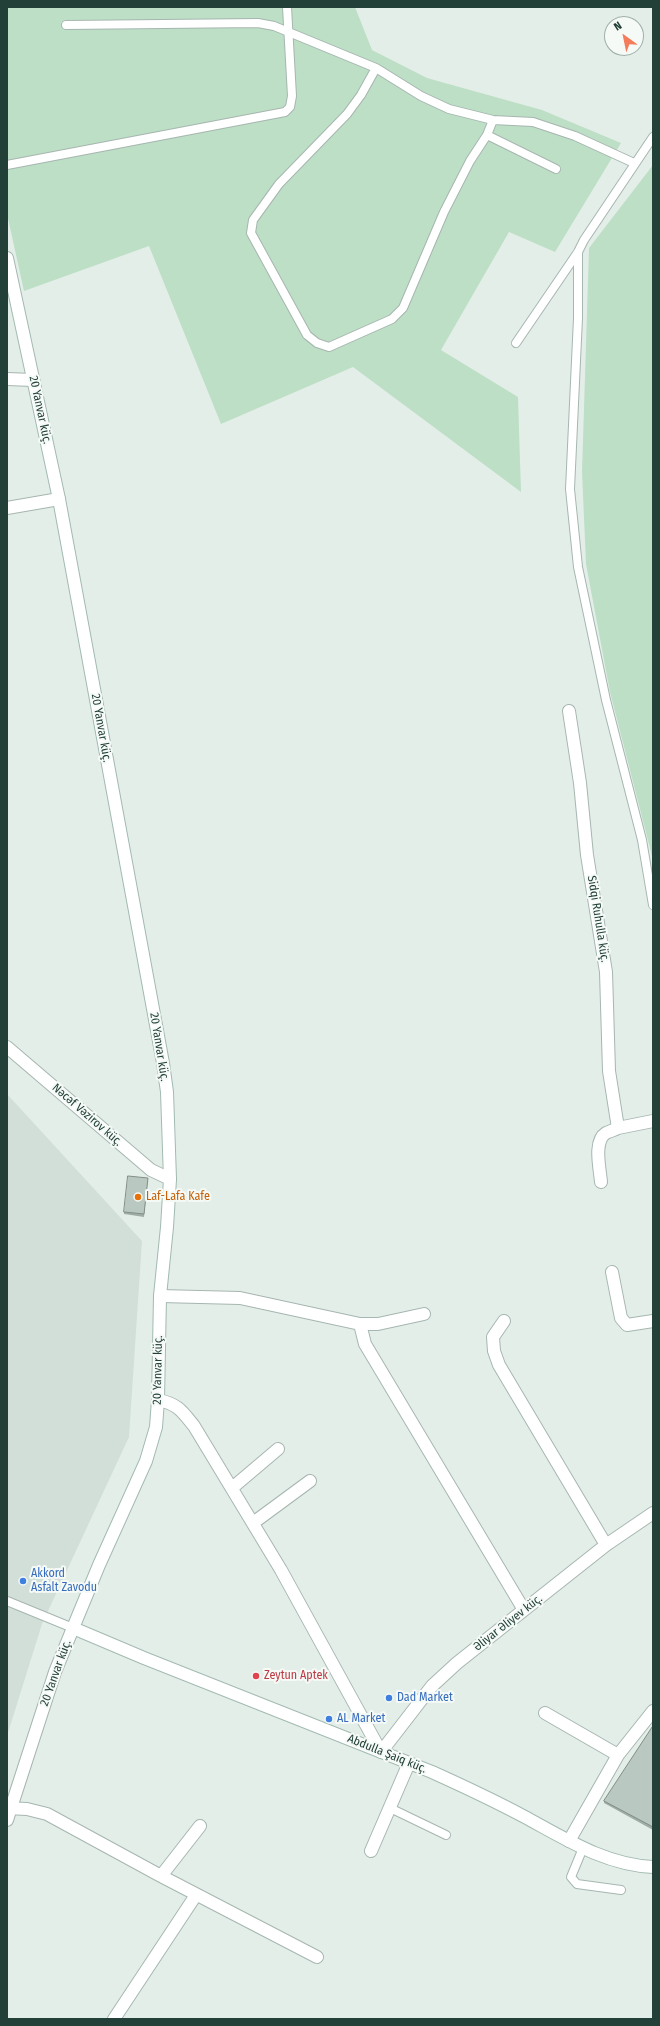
<!DOCTYPE html>
<meta charset="utf-8">
<style>
body{margin:0}
#map{position:relative;width:660px;height:2026px;overflow:hidden;background:#e4eee9;font-family:"Fira Sans Condensed",sans-serif}
canvas{display:block}
.frame{position:absolute;inset:0;border:8px solid #234038;pointer-events:none}
.north{position:absolute;left:604px;top:16px;width:40px;height:40px;box-sizing:border-box;background:#f5faf7;border:1px solid #a1b0ab;border-radius:50%;rotate:327deg;font-size:11px;font-weight:700;line-height:16px;text-align:center;color:#234038}
.north::after{content:'';display:block;margin:auto;width:14px;height:18px;background:#f57c5b;clip-path:polygon(50% 0,100% 100%,50% 72%,0 100%)}
</style>
<div id="map">
<canvas width="660" height="2026"></canvas>
<div class="frame"></div>
<div class="north">N</div>
</div>
<script>
const ctx = document.querySelector('canvas').getContext('2d');
ctx.lineJoin = 'round';
function paint(path, color) { ctx.fillStyle = color; ctx.fill(path, 'evenodd'); }
function strokePath(path, color, width, dash) { ctx.strokeStyle = color; ctx.lineWidth = width; ctx.lineCap = dash ? 'butt' : 'round'; ctx.setLineDash(dash || []); ctx.stroke(path); }
function label(font, color, halo, rows, align = 'center') {
  ctx.font = font + ' "Fira Sans Condensed",sans-serif'; ctx.lineWidth = 4; ctx.setLineDash([]); ctx.textBaseline = 'middle'; ctx.strokeStyle = halo; ctx.fillStyle = color; for (const [text, x, y, turn = 0] of rows) {
    ctx.save(); ctx.translate(x, y); ctx.rotate((+turn || 0) * Math.PI / 180); ctx.textAlign = isNaN(turn) ? turn : align; if (halo) ctx.strokeText(text, 0, 0); ctx.fillText(text, 0, 0); ctx.restore();
  }
}
paint(new Path2D(`
 M7 1094 142 1241 129 1437 42 1624 7 1736Z`), '#d2ded8');
paint(new Path2D(`
 M7 7H355L372 50 427 78 542 110 621 143 555 252 509 232 441 350 518 397 521 492 353 367 221 424 149 246 24 291 7 214Z
 M653 165V860L610 692 586 564 582 472 589 248Z`), '#bddfc5');
const lane = new Path2D(`
 M66 25 258 23 274 26 376 68 421 96 449 109 493 120 533 122 575 136 634 163
 M376 68 361 95 347 114 279 184 253 220 251 233 307 335 317 343 329 347 392 319 403 308 444 212 470 161 487 135 493 120
 M487 135 556 169
 M7 165 285 112 290 107 292 96 287 7
 M578 252V318L570 489 578 567 606 700 642 840 653 905
 M516 343 578 252 584 240 653 137
 M7 1601 73 1628
 M390 1808 446 1835
 M583 1848 571 1877 577 1884 621 1890`);
const street = new Path2D(`
 M7 379 33 380
 M7 508 59 499
 M569 711 580 783 587 855 606 972 609 1071 618 1128 653 1121
 M7 1047 151 1170 170 1179
 M601 1182C600 1169 593 1141 606 1133 610 1131 615 1130 618 1128
 M612 1272 621 1318 627 1325 653 1321
 M160 1296 240 1298 360 1324H378L424 1314
 M504 1321 493 1337 494 1351 499 1365 606 1545
 M360 1324 365 1344 524 1610
 M158 1400C178 1404 182 1411 194 1426L281 1570 381 1752 432 1686 457 1663 606 1545 653 1513
 M232 1488 278 1449
 M253 1523 310 1481
 M545 1713 618 1755
 M7 1808 27 1809 47 1814 161 1876 317 1957
 M7 1820 55 1672 73 1628
 M569 1841 618 1755 653 1711
 M371 1851 409 1763
 M161 1876 200 1826
 M114 2019 196 1895`);
const secondary = new Path2D(`
 M7 258 59 499 163 1063 167 1092 170 1179 167 1227 160 1296 158 1400 156 1427 146 1461 99 1565 73 1628 144 1658 432 1772C463 1786 493 1800 523 1816 564 1838 605 1865 653 1867`);
strokePath(lane, '#a6b6b0', 10);
strokePath(street, '#a6b6b0', 14);
strokePath(secondary, '#a2bab1', 14);
strokePath(lane, '#fff', 8);
strokePath(street, '#fff', 12);
strokePath(secondary, '#fff', 12);
paint(new Path2D(`
 M148 1178 144 1217 124 1214V1212Z
 M653 1726V1830L604 1803V1801Z`), '#9fada7');
const building = new Path2D(`
 M128 1176 148 1178 144 1214 124 1212Z
 M653 1726V1827L604 1801Z`);
paint(building, '#b9c9c2');
strokePath(building, '#828d88', 1);
for (const [x, y, r, color] of [
 [138,1197,4,"#e8710a"],
 [23,1581,4,"#3f7fe0"],
 [256,1676,4,"#e0444e"],
 [389,1698,4,"#3f7fe0"],
 [329,1719,4,"#3f7fe0"]
]) { const dot = new Path2D(); dot.arc(x, y, r, 0, 2 * Math.PI); ctx.fillStyle = color; ctx.fill(dot); strokePath(dot, '#f5faf7', 1.5); }
label('12px', '#234038', '#f5faf7', [
 ["20 Yanvar küç.",40,410,78],
 ["20 Yanvar küç.",101,728,80],
 ["Sidqi Ruhulla küç.",598,919,81],
 ["20 Yanvar küç.",159,1047,81],
 ["Nəcəf Vəzirov küç.",87,1115,41],
 ["20 Yanvar küç.",158,1370,-89],
 ["Əliyar Əliyev küç.",508,1623,-38],
 ["20 Yanvar küç.",56,1673,-70],
 ["Abdulla Şaiq küç.",387,1754,22]
]);
label('12px', '#c56008', '#f5faf7', [
 ["Laf-Lafa Kafe",146,1197]
], 'left');
label('12px', '#366cbe', '#f5faf7', [
 ["Akkord",31,1574],
 ["Asfalt Zavodu",31,1588],
 ["Dad Market",397,1698],
 ["AL Market",337,1719]
], 'left');
label('12px', '#be3a42', '#f5faf7', [
 ["Zeytun Aptek",264,1676]
], 'left');
</script>
